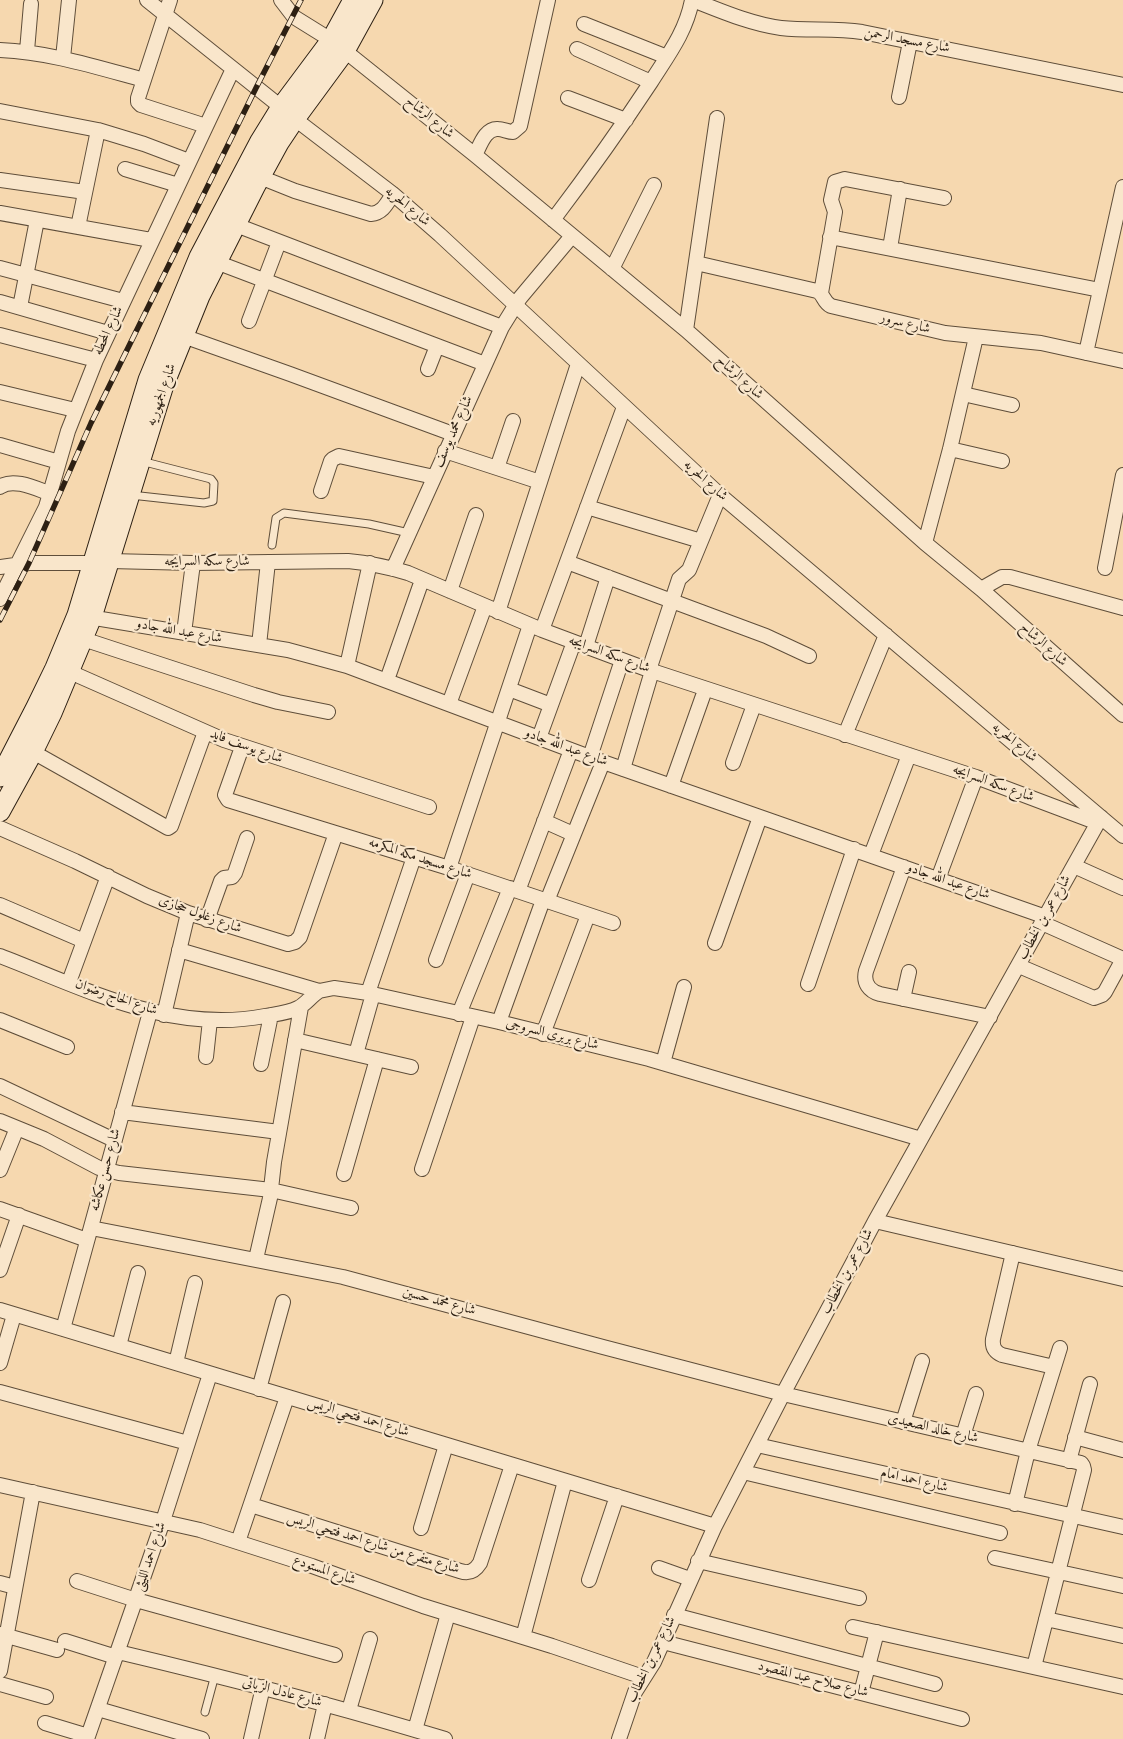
<!DOCTYPE html>
<meta charset="utf-8">
<style>
body{margin:0}
canvas{display:block;background:#f6d8af}
</style>
<canvas width="1123" height="1739"></canvas>
<script>
const ctx = document.querySelector('canvas').getContext('2d');
ctx.lineJoin = 'round';
function strokePath(path, color, width, dash) { ctx.strokeStyle = color; ctx.lineWidth = width; ctx.lineCap = dash ? 'butt' : 'round'; ctx.setLineDash(dash || []); ctx.stroke(path); }
function label(font, color, halo, rows, align = 'center') {
  ctx.font = font + ' "IM FELL English",Amiri,serif'; ctx.lineWidth = 4.5; ctx.setLineDash([]); ctx.textBaseline = 'middle'; ctx.strokeStyle = halo; ctx.fillStyle = color; for (const [text, x, y, turn = 0] of rows) {
    ctx.save(); ctx.translate(x, y); ctx.rotate((+turn || 0) * Math.PI / 180); ctx.textAlign = isNaN(turn) ? turn : align; if (halo) ctx.strokeText(text, 0, 0); ctx.fillText(text, 0, 0); ctx.restore();
  }
}
const service = new Path2D(`
 M131 495 204 503 213 501 214 483 211 479 141 461
 M272 545 276 518 284 513 369 524 409 533
 M205 1712 215 1675`);
const minor = new Path2D(`
 M147 0 281 107
 M170 0 138 98V102L141 105 206 126
 M281 0 294 17 331 40
 M693 0C721 11 751 24 781 28 808 31 835 28 862 32L1123 85
 M584 24 667 57
 M577 49 651 82
 M0 50C49 52 96 67 144 80
 M27 51 31 4
 M345 51 475 155 686 330 925 543 981 589 1123 715
 M63 58 69 0
 M899 97 910 42
 M568 98 626 120
 M0 111 98 130 144 144 189 161
 M295 119 393 194 440 235 720 495 1123 836
 M475 155C480 146 485 128 498 129 503 129 508 132 513 132L520 126 548 0
 M125 169 178 185
 M260 177 295 191 371 214C383 213 387 203 393 194
 M0 180 85 192
 M0 213 151 240
 M553 220C587 175 620 129 651 82 668 55 686 32 692 0
 M236 225 502 327
 M78 227 98 130
 M830 237 1100 290
 M890 248 900 189
 M216 262 485 364
 M696 263 817 291C824 294 823 302 831 306L945 333 1041 343 1123 361
 M0 268 123 301
 M612 269 654 185
 M821 293 835 212 831 200 835 182 845 179 944 198
 M0 302 108 333
 M20 307 37 220
 M249 321 279 242
 M686 330 717 118
 M0 335 96 360
 M183 336 290 374 453 434
 M1086 353 1123 187
 M428 369 437 346
 M0 392 75 410
 M963 394 1012 405
 M0 445 59 462
 M950 449 1002 461
 M445 451 540 482
 M497 468 513 421
 M0 487C13 477 37 489 51 494
 M321 491 331 461 333 459 339 456 434 477
 M587 507 701 541
 M925 543 950 449 976 337
 M110 561 193 563 348 561C369 563 388 567 408 573L542 630 649 670 976 777 1098 823
 M567 562 766 636 809 656
 M0 567 29 563H92
 M1105 568 1123 475
 M393 569 502 327 520 298 572 236
 M981 589 1002 577H1010L1123 608
 M450 591 476 515
 M0 599 46 507 68 431 96 360 233 69
 M498 612 578 364
 M83 616 288 650 347 666 603 762 1046 917
 M542 630 624 407
 M184 633 193 563
 M83 639 254 695 278 702 328 712
 M259 645 268 562
 M586 646 608 577
 M347 666 370 563
 M649 670 679 579 689 570 720 495
 M70 672 224 740 429 807
 M387 680 422 580
 M509 689 551 705
 M449 704 485 606
 M845 735 886 635
 M539 738 574 642
 M242 747 225 795 228 800 449 868 613 923
 M33 752 168 828 171 826 205 732
 M590 757 622 660
 M733 763 754 705
 M623 769 652 671
 M671 786 705 690
 M544 821 573 834
 M0 828 75 861 147 896 188 913 288 944 295 942 300 937 336 833
 M871 855 909 755
 M1074 866 1123 888
 M904 867 866 971C863 983 869 991 880 994L990 1017
 M449 868 530 625
 M938 879 976 777
 M518 891 571 750
 M547 901 603 762
 M0 905 84 941
 M207 920 221 881 224 878 232 877 235 873 247 838
 M1042 923 1123 959
 M715 943 760 817
 M179 950 319 991 334 988 368 993 499 1022 649 1059 921 1139
 M0 956C86 989 170 1034 265 1016 276 1014 288 1013 298 1008 306 1004 311 996 319 991
 M436 960 468 874
 M1019 966 1094 998 1102 995 1105 992 1123 959
 M69 982 108 876
 M808 984 854 849
 M368 993 414 857
 M903 999 909 972
 M459 1014 510 888
 M164 1015 188 913
 M0 1020 67 1047
 M499 1022 543 900
 M543 1034 588 915
 M295 1040 411 1067
 M356 1054 373 994
 M206 1057 210 1020
 M663 1063 684 987
 M261 1064 271 1015
 M0 1086 114 1140
 M122 1112 279 1132
 M0 1121 44 1139 99 1168 119 1173 271 1190 351 1208
 M422 1169 473 1017
 M0 1170 17 1128
 M344 1174 377 1059
 M0 1209 87 1240
 M875 1221 1123 1279
 M91 1228 343 1277 603 1347 783 1394 1081 1463 1083 1466 1084 1470 1034 1667
 M1013 1253 993 1339C992 1347 995 1352 1002 1355L1054 1367
 M256 1259 270 1198 274 1162 301 1007
 M0 1270 19 1215
 M0 1310 715 1526
 M63 1329 150 1012
 M119 1346 138 1273
 M0 1363 14 1315
 M176 1363 195 1283
 M259 1389 283 1302
 M0 1392 188 1443
 M903 1422 922 1361
 M963 1436 976 1394
 M1075 1437 1123 1450
 M757 1445 1123 1527
 M1069 1461 1090 1384
 M743 1472 1000 1533
 M0 1485 200 1530 312 1566 423 1606 552 1646 643 1677
 M1015 1504 1028 1451 1060 1348
 M251 1505 460 1571C469 1574 475 1571 480 1563L512 1465
 M421 1528 446 1445
 M238 1542 287 1397
 M995 1558 1123 1586
 M698 1561 859 1598
 M659 1568 690 1579
 M589 1580 617 1496
 M77 1581 136 1600 335 1655
 M0 1583 15 1587
 M674 1615 935 1684
 M1046 1619 1123 1636
 M853 1627 1123 1687
 M0 1634 57 1650
 M523 1637 565 1481
 M65 1641 116 1657
 M663 1642 962 1719
 M118 1652C228 1678 337 1706 445 1739
 M0 1671 33 1492
 M0 1684 46 1697
 M861 1693 877 1632
 M98 1709 202 1739
 M349 1710 370 1639
 M45 1723 88 1736
 M415 1730 448 1614
 M87 1739 163 1521 210 1374
 M251 1739 263 1687
 M317 1739 325 1704
 M619 1739 635 1692 654 1662 715 1526 783 1394 875 1221 1101 817`);
const secondary = new Path2D(`
 M0 777 36 707 55 668 77 615 148 380 199 257 260 141 281 107 331 40 353 0
 M0 812 33 752 52 713 92 617 164 385 200 296 255 187 279 143 295 119 345 51 373 0`);
strokePath(service, '#5f4e3a', 9);
strokePath(minor, '#5f4e3a', 16);
strokePath(secondary, '#2d2013', 21);
strokePath(service, '#f9e6cb', 7);
strokePath(minor, '#f9e6cb', 14);
strokePath(secondary, '#f9e6cb', 19);
const rail = new Path2D(`
 M0 620 29 563 91 423 256 88 301 0`);
strokePath(rail, '#2d2013', 5.5);
strokePath(rail, '#f9e6cb', 4, [11]);
label('14px', '#2d2013', '#f9e6cb', [
 ["شارع مسجد الرحمن",907,41,11],
 ["شارع الرشاح",429,118,39],
 ["شارع الحريه",407,207,40],
 ["شارع سرور",905,324,14],
 ["شارع المحطه",109,331,-65],
 ["شارع الرشاح",739,378,42],
 ["شارع الجمهوريه",162,395,-71],
 ["شارع محمد يوسف",454,432,-66],
 ["شارع الحريه",705,481,42],
 ["شارع سكه السرايجه",207,562],
 ["شارع عبد الله جادو",179,632,10],
 ["شارع الرشاح",1043,645,42],
 ["شارع سكه السرايجه",609,655,20],
 ["شارع الحريه",1014,743,40],
 ["شارع يوسف فايد",246,747,20],
 ["شارع عبد الله جادو",566,748,20],
 ["شارع سكه السرايجه",993,784,20],
 ["شارع مسجد مكه المكرمه",420,859,18],
 ["شارع عبد الله جادو",948,882,19],
 ["شارع زغلول حجازى",200,915,20],
 ["شارع عمر بن الخطاب",1045,918,-61],
 ["شارع الحاج رضوان",116,998,19],
 ["شارع بربرى السروجى",552,1035,14],
 ["شارع حسن عكاشه",106,1170,-75],
 ["شارع عمر بن الخطاب",848,1272,-62],
 ["شارع محمد حسين",439,1302,15],
 ["شارع احمد فتحي الريس",358,1418,17],
 ["شارع خالد الصعيدى",933,1429,13],
 ["شارع احمد امام",914,1481,13],
 ["شارع متفرع من شارع احمد فتحي الريس",373,1544,17],
 ["شارع احمد الليثى",151,1557,-71],
 ["شارع المستودع",324,1571,19],
 ["شارع عمر بن الخطاب",652,1660,-64],
 ["شارع صلاح عبد المقصود",813,1680,14],
 ["شارع عادل الزياتى",282,1693,15]
]);
</script>
